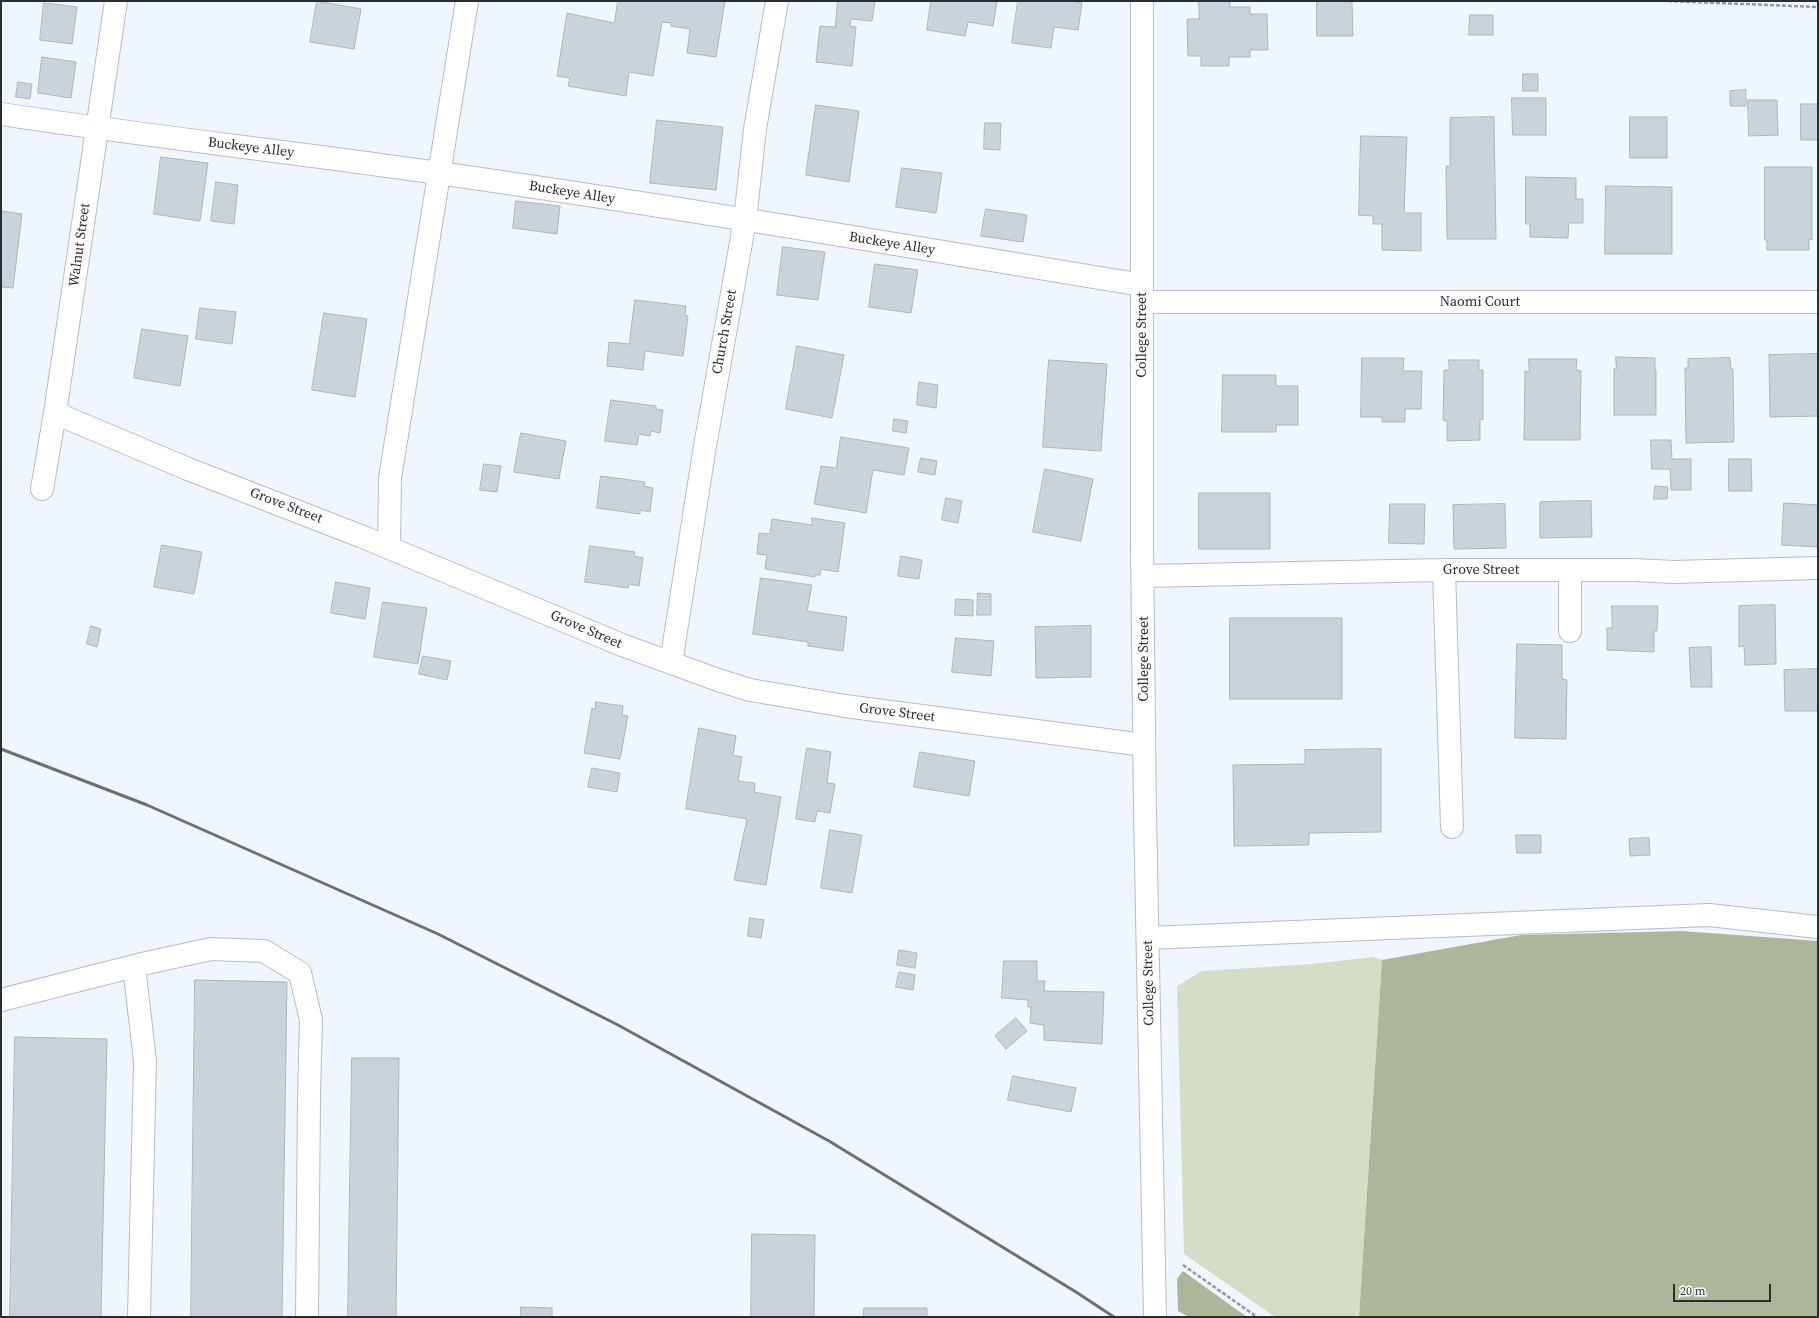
<!DOCTYPE html>
<style>
body{margin:0}
#map{position:relative;width:1819px;height:1318px;overflow:hidden;background:#f0f6fe;font-family:"Source Serif 4",serif}
canvas{display:block}
.frame{position:absolute;inset:0;border:2px solid #2a2d31;pointer-events:none}
.scale{position:absolute;left:1673px;top:1284px;width:98px;height:18px;box-sizing:border-box;border:2px solid #2a2d31;border-top:0;padding-left:5px;font-size:12px;line-height:14px;white-space:nowrap;color:#2a2d31;-webkit-text-stroke:3px #fff;paint-order:stroke}
</style>
<div id="map">
<canvas width="1819" height="1318"></canvas>
<div class="frame"></div>
<div class="scale">20 m</div>
</div>
<script>
const ctx = document.querySelector('canvas').getContext('2d');
ctx.lineJoin = 'round';
function paint(path, color) { ctx.fillStyle = color; ctx.fill(path, 'evenodd'); }
function strokePath(path, color, width, dash) { ctx.strokeStyle = color; ctx.lineWidth = width; ctx.lineCap = dash ? 'butt' : 'round'; ctx.setLineDash(dash || []); ctx.stroke(path); }
function label(font, color, halo, rows, align = 'center') {
  ctx.font = font + ' "Source Serif 4",serif'; ctx.lineWidth = 3.5; ctx.setLineDash([]); ctx.textBaseline = 'middle'; ctx.strokeStyle = halo; ctx.fillStyle = color; for (const [text, x, y, turn = 0] of rows) {
    ctx.save(); ctx.translate(x, y); ctx.rotate((+turn || 0) * Math.PI / 180); ctx.textAlign = isNaN(turn) ? turn : align; if (halo) ctx.strokeText(text, 0, 0); ctx.fillText(text, 0, 0); ctx.restore();
  }
}
paint(new Path2D(`
 M1373 957 1382 960 1359 1317H1275L1184 1254 1177 986 1202 971 1312 964Z`), '#d4dec6');
paint(new Path2D(`
 M1682 931 1818 941V1317H1359L1382 960 1521 935Z
 M1183 1271 1247 1317H1189L1178 1311 1177 1279Z`), '#abb798');
const building = new Path2D(`
 M317 1 361 9 354 49 310 42Z
 M618 1H725L716 57 687 53 690 29 671 26V23L662 22 653 76 629 72 626 96 568 86 570 78 557 76 567 13 614 23Z
 M838 1H875L872 21 851 19 850 26 856 27 852 66 816 62 820 26 835 27Z
 M931 1H997L993 26 968 22 965 36 927 30Z
 M1018 1H1072L1082 3 1078 30 1054 27 1051 48 1012 43Z
 M1199 1H1230V7H1250V14H1267L1268 50H1250V57H1229V66H1201V56H1188L1187 19H1199Z
 M1317 1H1352L1353 36H1317Z
 M44 3 77 7 72 44 40 40Z
 M1470 15H1493V35H1469Z
 M42 57 76 62 71 98 38 93Z
 M1523 74H1538V91H1523Z
 M18 82 32 84 30 99 16 97Z
 M1746 90V106H1730V91Z
 M1512 98H1546V135H1513Z
 M1748 100H1777L1778 135 1749 136Z
 M1801 104H1818V140H1801Z
 M816 105 859 111 849 182 806 175Z
 M1494 117 1496 239H1447L1446 166H1450V118Z
 M1630 117H1667V158H1630Z
 M657 120 723 127 716 190 650 183Z
 M985 123H1001L1000 150 984 149Z
 M1361 136 1407 137 1404 213H1421V251L1382 250V224H1373V216L1359 215Z
 M161 157 208 163 200 221 154 214Z
 M1765 167H1812V240L1809 239V250H1767V240H1765Z
 M902 168 942 173 936 213 896 207Z
 M1526 177 1576 178V199H1583V223H1569L1568 238 1530 237V224H1526Z
 M216 182 238 185 234 224 211 221Z
 M1606 186 1672 187V254H1605Z
 M516 201 560 206 557 234 513 228Z
 M986 209 1027 215 1023 242 981 236Z
 M1 211 22 214 13 288 1 287Z
 M783 247 825 252 818 300 777 295Z
 M875 264 918 270 911 313 869 307Z
 M635 300 686 306 685 315 688 316 683 356 645 351 643 370 607 366 609 342 629 344Z
 M200 308 236 312 232 344 196 339Z
 M324 313 367 319 355 397 312 390Z
 M142 329 188 336 180 386 134 378Z
 M797 346 844 355 832 418 786 409Z
 M1818 354V416L1770 417 1769 355Z
 M1616 357 1655 358V370H1656V415H1614V369H1616Z
 M1362 358H1404L1403 371H1422L1421 409H1405V422H1382V417H1361Z
 M1730 358 1731 369H1733L1734 442 1686 443 1685 368H1688V359Z
 M1529 359H1577L1576 370 1581 371 1580 440H1524L1525 371 1529 372Z
 M1049 360 1107 364 1101 451 1043 447Z
 M1449 360H1479V370H1483V420L1480 419V440L1447 441V421L1443 420 1444 370H1449Z
 M1223 375H1276V386H1298V425H1276V432H1222Z
 M919 382 938 385 936 408 917 405Z
 M611 400 656 406V409L663 410 660 433 651 431 650 436 639 434 637 445 605 441Z
 M894 419 908 421 906 433 893 431Z
 M521 433 566 441 559 479 514 472Z
 M841 437 909 448 904 475 873 470 866 513 814 504 821 466 836 468Z
 M1651 440H1671L1672 459H1691V490H1671L1670 469H1652Z
 M921 458 937 461 935 475 918 472Z
 M1729 459H1751L1752 491H1729Z
 M484 464 501 466 497 492 480 490Z
 M1045 469 1093 479 1081 541 1033 532Z
 M601 476 645 482 644 486 653 488 650 512 640 510V514L597 508Z
 M1655 486 1668 487 1667 499H1654Z
 M1199 493H1270V549H1199Z
 M946 498 962 501 958 523 942 520Z
 M1591 501 1592 537 1540 538V502Z
 M1784 503 1818 505V547L1782 545Z
 M1390 504H1425L1424 544 1389 543Z
 M1505 504 1506 548 1454 549 1453 505Z
 M812 518 845 523 838 572 821 569 820 575H815V577L765 569 767 555 757 554 759 533 770 534 772 519 812 525Z
 M162 545 202 552 194 594 154 587Z
 M590 546 635 552 634 556 643 558 639 586 629 584 628 588 585 582Z
 M901 556 922 560 919 579 898 576Z
 M761 578 812 585 807 611 847 617 843 651 808 646V642L753 634Z
 M336 582 370 588 365 619 331 613Z
 M978 593 991 594V615H977Z
 M956 599 973 600V616L955 615Z
 M383 602 427 608 418 664 374 657Z
 M1775 605 1776 664 1745 665 1744 646 1739 647V606Z
 M1612 606H1658L1657 631H1654V652L1607 650V628H1612Z
 M1230 618H1342V699H1230Z
 M91 626 101 629 97 647 87 644Z
 M1091 626V677L1036 678 1035 627Z
 M956 638 994 641 991 676 952 672Z
 M1517 644 1562 645V679L1567 680 1566 739 1515 738Z
 M1711 647 1712 687H1691L1689 648Z
 M423 656 451 661 447 680 419 674Z
 M1818 669V711H1785L1784 670Z
 M596 702 623 706 622 715 628 716 620 759 584 753 592 708 595 709Z
 M699 728 736 736 733 755 742 757 738 781 755 783 754 792 781 797 766 885 734 880 747 819 686 809Z
 M807 748 831 752 827 783 835 784 830 813 817 811 815 822 796 819Z
 M1381 749V832L1309 833V845L1234 846 1233 765 1305 764V750Z
 M920 752 975 761 969 796 914 787Z
 M592 768 620 773 617 792 588 787Z
 M830 830 862 835 852 893 821 888Z
 M1516 835H1541V853H1517Z
 M1649 838 1650 855 1630 856 1629 839Z
 M750 918 764 920 761 938 748 936Z
 M899 950 917 953 915 968 897 965Z
 M1004 961H1037V981H1045L1044 991 1104 992 1102 1044 1044 1040V1025L1030 1023 1031 1007H1028V1000L1002 998Z
 M899 972 915 975 913 990 896 987Z
 M195 980 287 982 282 1317H191Z
 M1016 1018 1027 1031 1006 1049 995 1036Z
 M15 1037 107 1039 101 1317H10Z
 M352 1058H399L396 1317H348Z
 M1013 1076 1076 1088 1071 1112 1008 1100Z
 M752 1234 815 1235 814 1317H751Z
 M521 1307 552 1308V1317H521Z
 M864 1308H927V1317H864Z`);
paint(building, '#cbd2dc');
strokePath(building, '#aeb5bf', 1);
const minor = new Path2D(`
 M1 114C146 136 292 152 438 173 673 206 907 246 1142 285
 M1142 302H1818
 M55 413 188 469 363 537 622 645 718 680 750 690 845 706 1144 745
 M42 489 55 413 116 1
 M389 548 390 478 467 1
 M1444 570 1452 827
 M1143 576 1444 570H1633L1674 572 1818 568
 M1570 631V571
 M671 663 704 452 745 220 755 129 777 1
 M1148 938 1709 915 1818 927
 M134 966 145 1061 139 1317
 M1 1000 142 964 211 949 264 951 300 973 311 1020 309 1097 307 1317`);
const major = new Path2D(`
 M1142 1V547L1145 812 1155 1317`);
strokePath(minor, '#b6bdc7', 24);
strokePath(major, '#b6bdc7', 24);
strokePath(new Path2D(`
 M1668 1 1818 7
 M1183 1265 1257 1317`), '#94999f', 2.5, [4, 2]);
strokePath(minor, '#fff', 22);
strokePath(major, '#fff', 22);
strokePath(new Path2D(`
 M1 749 147 805 438 934 618 1025 829 1141 1076 1292 1114 1317`), '#6c7075', 3);
label('14px', '#2a2d31', '#fff', [
 ["Buckeye Alley",251,148,7],
 ["Buckeye Alley",572,193,9],
 ["Buckeye Alley",892,244,9],
 ["Walnut Street",80,245,-82],
 ["Naomi Court",1480,302],
 ["Church Street",725,332,-80],
 ["College Street",1142,335,-90],
 ["Grove Street",286,506,21],
 ["Grove Street",1481,570],
 ["Grove Street",586,630,23],
 ["College Street",1144,659,-90],
 ["Grove Street",897,713,7],
 ["College Street",1149,983,-91]
]);
</script>
